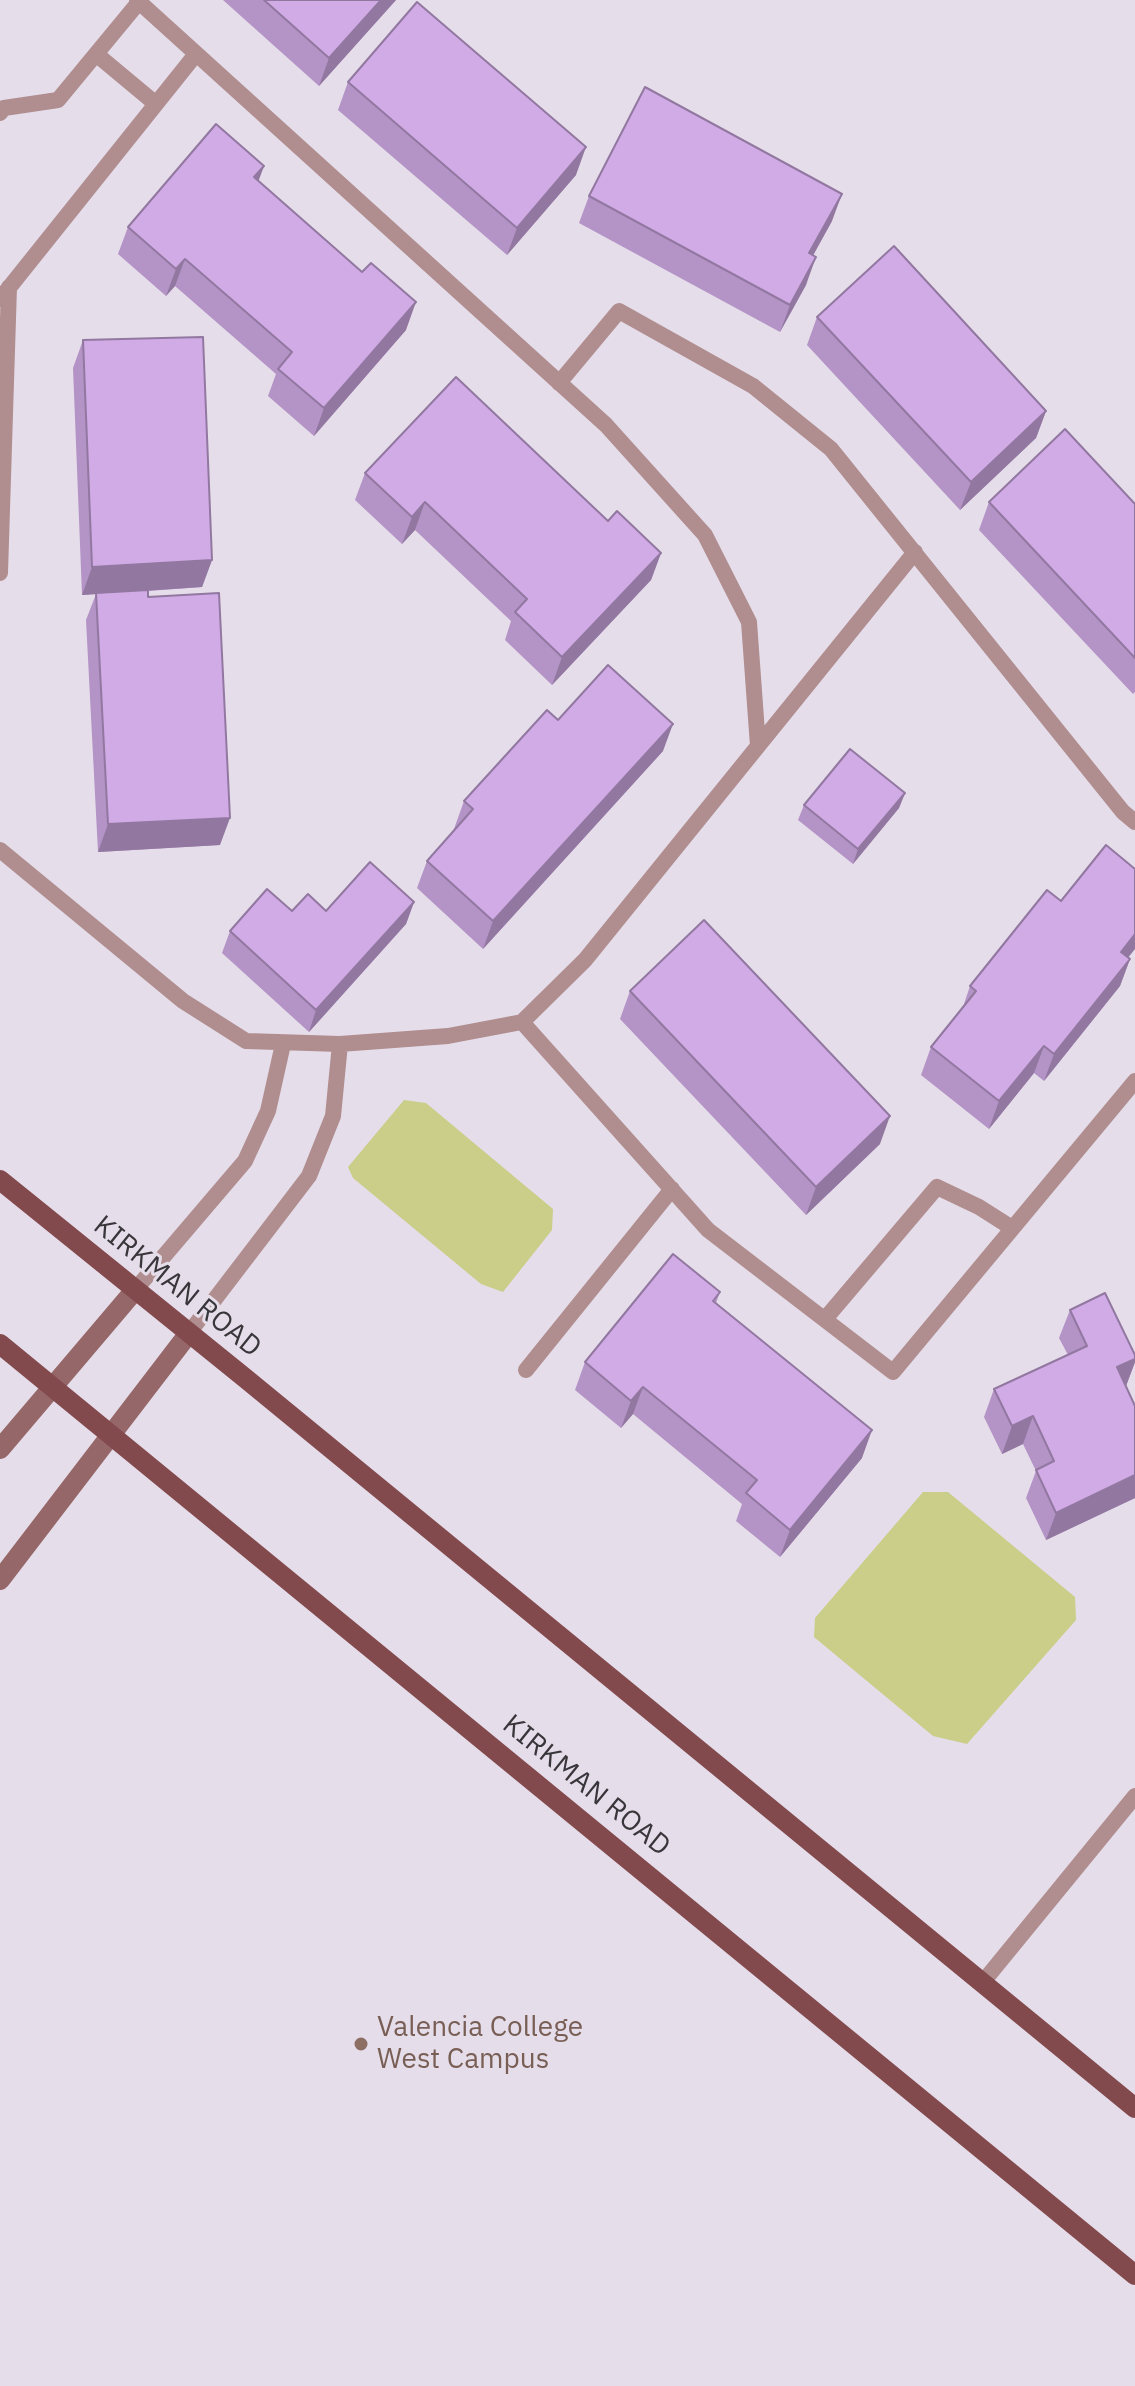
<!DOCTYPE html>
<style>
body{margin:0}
canvas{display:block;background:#e5dde9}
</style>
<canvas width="1135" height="2386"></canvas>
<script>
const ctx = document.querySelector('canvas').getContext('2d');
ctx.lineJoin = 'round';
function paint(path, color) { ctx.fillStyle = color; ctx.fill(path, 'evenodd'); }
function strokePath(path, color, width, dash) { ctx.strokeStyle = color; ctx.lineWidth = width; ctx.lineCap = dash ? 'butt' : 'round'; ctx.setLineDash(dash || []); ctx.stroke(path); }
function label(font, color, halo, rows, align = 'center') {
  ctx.font = font + ' "IBM Plex Sans",sans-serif'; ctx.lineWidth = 6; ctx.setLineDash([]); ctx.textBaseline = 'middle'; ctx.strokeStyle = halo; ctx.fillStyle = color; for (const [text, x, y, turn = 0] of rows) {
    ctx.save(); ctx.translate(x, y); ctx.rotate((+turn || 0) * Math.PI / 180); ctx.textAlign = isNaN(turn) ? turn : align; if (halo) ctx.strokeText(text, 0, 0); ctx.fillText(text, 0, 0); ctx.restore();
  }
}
paint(new Path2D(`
 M404 1100 426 1103 553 1209 552 1230 503 1292 481 1284 353 1178 348 1167Z
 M923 1492H948L1075 1597 1076 1620 967 1744 933 1736 814 1637 815 1618Z`), '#cace89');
strokePath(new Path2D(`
 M137 0 606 425 705 535 749 622 758 746
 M96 54 156 104
 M0 113 4 108 58 100 139 2
 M0 299 196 54
 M559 383 619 311 753 386 831 449 1123 812 1135 822
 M0 573 9 287
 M0 850 183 1001 246 1041 340 1044 448 1036 522 1022 585 960 915 552
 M522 1022 708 1230 893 1372 1135 1081
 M135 1290 245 1161 268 1111 283 1044
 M825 1319 937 1187 979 1207 1012 1228
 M189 1333 309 1176 333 1116 340 1044
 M526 1370 672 1189
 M983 1982 1135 1796`), '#b08e90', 16);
strokePath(new Path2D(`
 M0 1449 135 1290
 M0 1580 189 1333`), '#966769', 20);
strokePath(new Path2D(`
 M0 1180 245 1378 1135 2108
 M0 1344 1135 2275`), '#834a4e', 20);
paint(new Path2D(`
 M223 0H396L319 86Z
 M348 82 576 175 507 255 338 110Z
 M264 166 258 181 406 330 314 436 268 396 276 374 175 286 166 296 118 254 128 227Z
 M589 196 832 221 813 255 806 285 780 332 579 223Z
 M817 317 1046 411 1036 438 960 510 807 345Z
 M83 340 212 560 202 587 148 591V597L220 845 98 852 86 620 96 594 82 595 73 368Z
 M365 473 608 521 661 553 651 580 552 685 505 640 511 621 415 530 402 544 355 500Z
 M989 502 1135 504V692L1133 694 979 530Z
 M558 720 663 751 483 949 417 888 427 861 455 830 454 829 464 801Z
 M905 793 899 808 853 864 798 820 804 805Z
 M414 902 406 924 309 1032 222 953 230 931 292 911H326Z
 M1129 957 1130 959 1120 986 1044 1081 1034 1073 989 1129 921 1075 931 1047 963 1007 970 986Z
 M630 991 880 1144 806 1215 620 1019Z
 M720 1292 716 1303 862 1458 780 1557 736 1521 742 1504 633 1414 621 1428 575 1390 585 1362Z
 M1070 1310 1135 1355V1362L1126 1386 1135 1406V1498L1046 1540 1026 1498 1036 1471 1023 1444 1002 1454 984 1417 994 1389 1068 1355 1059 1338Z`), '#b493c6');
paint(new Path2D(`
 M381 0H396L319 86 329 58Z
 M586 147 576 175 507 255 517 228Z
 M264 166 254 193V177Z
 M842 194 832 221 799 281 809 253Z
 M816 257 806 285 780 332 790 305Z
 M185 259 175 286 166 296 176 269Z
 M416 302 406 330 314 436 324 408Z
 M1046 411 1036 438 960 510 971 482Z
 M425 502 415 530 402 544 412 517Z
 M661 553 651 580 552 685 562 657Z
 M212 560 202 587 82 595 92 567Z
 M673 724 663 751 483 949 493 921Z
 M905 793 899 808 853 864 858 849Z
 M230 818 220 845 98 852 108 824Z
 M414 902 406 924 309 1032 316 1010Z
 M1135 934V949L1111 979 1121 952Z
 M1130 959 1120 986 1044 1081 1054 1054Z
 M1044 1046 1034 1073 989 1129 999 1101Z
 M890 1116 880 1144 806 1215 816 1187Z
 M1135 1359V1362L1126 1386 1117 1367Z
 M643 1387 633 1414 621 1428 631 1401Z
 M1033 1416 1023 1444 1002 1454 1012 1426Z
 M872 1430 862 1458 780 1557 790 1530Z
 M1135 1475V1498L1046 1540 1056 1513Z`), '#9278a1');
const building = new Path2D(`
 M264 0H381L329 58Z
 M417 2 586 147 517 228 348 82Z
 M645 87 842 194 809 253 816 257 790 305 589 196Z
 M216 124 264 166 254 177 362 272 371 263 416 302 324 408 278 369 292 352 185 259 176 269 128 227Z
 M894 246 1046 411 971 482 817 317Z
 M203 337 212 560 92 567 83 340Z
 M456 377 608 521 617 511 661 553 562 657 515 612 527 599 425 502 412 517 365 473Z
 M1065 429 1135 504V658L989 502Z
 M148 590V597L219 593 230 818 108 824 96 593Z
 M608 665 673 724 493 921 427 861 473 809 464 801 547 710 558 720Z
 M850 749 905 793 858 849 804 805Z
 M1106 845 1135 869V934L1121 952 1130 959 1054 1054 1044 1046 999 1101 931 1047 976 991 970 986 1047 890 1061 901Z
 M370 862 414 902 316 1010 230 931 267 889 292 911 308 894 326 911Z
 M704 920 890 1116 816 1187 630 991Z
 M673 1254 720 1292 713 1301 872 1430 790 1530 746 1493 757 1480 643 1387 631 1401 585 1362Z
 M1105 1293 1135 1355V1359L1117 1367 1135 1406V1475L1056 1513 1036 1470 1054 1461 1033 1416 1012 1426 994 1389 1087 1346 1070 1310Z`);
paint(building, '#d1abe6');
strokePath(building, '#9278a1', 2);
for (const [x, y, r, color] of [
 [361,2044,8,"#8d6e63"]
]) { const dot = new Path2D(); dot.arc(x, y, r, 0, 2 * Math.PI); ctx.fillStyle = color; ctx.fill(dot); strokePath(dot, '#e5dde9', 3); }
label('28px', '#39363b', '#e5dde9', [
 ["KIRKMAN ROAD",177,1287,39],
 ["KIRKMAN ROAD",586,1786,39]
]);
label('28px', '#785e54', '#e5dde9', [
 ["Valencia College",377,2028],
 ["West Campus",377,2060]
], 'left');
</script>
